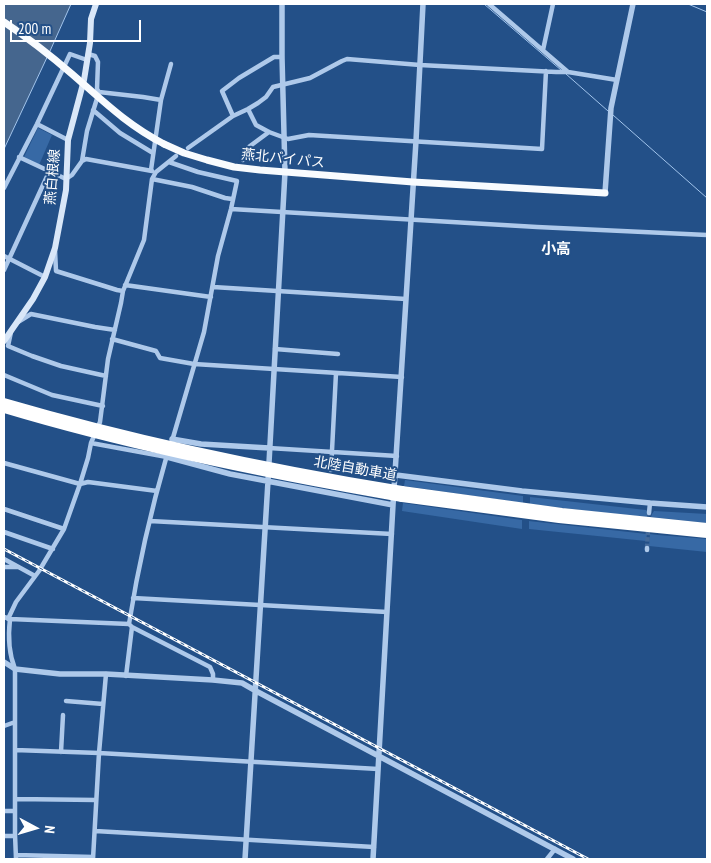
<!DOCTYPE html>
<meta charset="utf-8">
<style>
body{margin:0}
#map{position:relative;width:711px;height:863px;overflow:hidden;background:#235088;font-family:"PT Sans Narrow",sans-serif}
canvas{display:block}
.frame{position:absolute;inset:0;border:5px solid #fff;pointer-events:none}
.north{position:absolute;left:10px;top:803px;width:50px;height:50px;-webkit-text-stroke:4px #235088;paint-order:stroke;rotate:96deg;font-size:14px;font-weight:700;line-height:20px;text-align:center;color:#fff}
.north::after{content:'';display:block;margin:auto;width:18px;height:22px;background:#fff;clip-path:polygon(50% 0,100% 100%,50% 72%,0 100%)}
.scale{position:absolute;left:10px;top:20px;width:131px;height:22px;box-sizing:border-box;border:2px solid #fff;border-top:0;padding-left:6px;font-size:15px;line-height:18px;white-space:nowrap;color:#fff;-webkit-text-stroke:4px #235088;paint-order:stroke}
</style>
<div id="map">
<canvas width="711" height="863"></canvas>
<div class="frame"></div>
<div class="north">N</div>
<div class="scale">200 m</div>
</div>
<script>
const ctx = document.querySelector('canvas').getContext('2d');
ctx.lineJoin = 'round';
function paint(path, color) { ctx.fillStyle = color; ctx.fill(path, 'evenodd'); }
function strokePath(path, color, width, dash) { ctx.strokeStyle = color; ctx.lineWidth = width; ctx.lineCap = dash ? 'butt' : 'round'; ctx.setLineDash(dash || []); ctx.stroke(path); }
function label(font, color, halo, rows, align = 'center') {
  ctx.font = font + ' "PT Sans Narrow","Noto Sans JP",sans-serif'; ctx.lineWidth = 4; ctx.setLineDash([]); ctx.textBaseline = 'middle'; ctx.strokeStyle = halo; ctx.fillStyle = color; for (const [text, x, y, turn = 0] of rows) {
    ctx.save(); ctx.translate(x, y); ctx.rotate((+turn || 0) * Math.PI / 180); ctx.textAlign = isNaN(turn) ? turn : align; if (halo) ctx.strokeText(text, 0, 0); ctx.fillText(text, 0, 0); ctx.restore();
  }
}
paint(new Path2D(`
 M38 128 52 135 39 165 24 157Z
 M405 480 523 496V503L404 486Z
 M530 497 646 510 647 511V517L606 513 530 504Z
 M403 503 522 520V529L402 511Z
 M654 511 707 514V523L651 517 652 514Z
 M529 521 647 534 646 541 529 529Z
 M650 534 658 535 707 539V552L649 546Z`), '#3769a5');
const water = new Path2D(`
 M4 4H71L50 51 4 149Z`);
paint(water, '#45668e');
strokePath(water, '#a2c4eb', 1);
strokePath(new Path2D(`
 M484 4 561 70
 M688 4 707 12
 M566 74 608 111
 M613 115 707 198`), '#a2c4eb', 1);
strokePath(new Path2D(`
 M647 548 649 513`), '#446a9a', 4.5, [4.5, 2]);
strokePath(new Path2D(`
 M489 4 568 72
 M543 50 553 4
 M99 92 143 97 161 100
 M248 109 256 125 269 132 288 139 309 135 542 149 546 71
 M93 110 120 133 153 153
 M233 116 222 91 239 78 274 57H282
 M37 124 68 140
 M188 148 233 116 248 109 258 103 266 97 273 87 310 78 342 61 347 59 420 65 556 72H568L617 80
 M19 157 66 179 72 175 82 161 87 131 99 92 97 89 98 62 95 56 88 54
 M243 160 246 149 269 132
 M82 161 86 159 152 171
 M169 162 198 172 237 181 231 209 218 256 204 332 172 441
 M151 170 161 100 171 64
 M152 179 192 187 225 198 232 199
 M4 188 37 124 70 54 87 60
 M231 209 537 227 707 235
 M55 250 56 271 117 290 123 291
 M4 256 45 277
 M4 270 49 172
 M125 285 211 297
 M213 287 406 299
 M18 322 31 314 95 327 115 330
 M11 332 8 346 32 356 61 366 106 376
 M112 339 156 351 160 358 194 364 402 377
 M275 349 338 354
 M4 375 52 395 103 406
 M91 443 167 457
 M269 448 397 456
 M4 463 80 484 88 482 157 491
 M331 470 336 373
 M4 509 64 529
 M649 513 650 503
 M150 521 392 534
 M4 532 53 549
 M647 550V548
 M4 559 35 576
 M4 567H18
 M133 598 387 612
 M4 617 10 619 129 624
 M8 619 16 602 39 571 64 529 80 484 88 458 91 443 100 422 108 359 121 303 123 291 144 240 152 179 156 172 176 156
 M10 619C8 636 9 654 15 669V834L16 859
 M132 627 210 667 213 674V680
 M126 676 132 627 129 624C138 567 151 510 167 455
 M66 701 103 704
 M4 726 15 722
 M15 750 99 753 378 769
 M61 752 63 715
 M15 799 96 800
 M4 811H15
 M95 831 374 847
 M4 836H15
 M16 855 93 857
 M93 859 99 753 106 674
 M547 859 555 849`), '#aec9ea', 4.5);
strokePath(new Path2D(`
 M605 193 611 108 633 4
 M172 439 201 444 269 448
 M167 457 230 474 393 505
 M396 475 522 491 650 503 707 507
 M4 662 15 669 60 674H106L213 680 242 683 256 691 573 859
 M245 859 268 481 285 172 282 57V4
 M373 859 393 505 416 141 423 4`), '#aec9ea', 5.5);
strokePath(new Path2D(`
 M4 341 33 299 45 277 55 248 66 190 68 140 84 80 90 43 91 19 96 4`), '#d9e7f8', 6);
strokePath(new Path2D(`
 M164 144 184 153 207 160 234 167 260 170 413 182 605 193`), '#f8fbfe', 7);
strokePath(new Path2D(`
 M402 490 562 512 707 527
 M402 498 559 519 707 534`), '#fff', 8);
const rail = new Path2D(`
 M4 549 588 859`);
strokePath(rail, '#fff', 3);
strokePath(rail, '#235088', 1, [4]);
strokePath(new Path2D(`
 M4 22C28 38 50 55 72 74 102 100 127 125 164 144`), '#f8fbfe', 7);
strokePath(new Path2D(`
 M4 402C134 440 268 468 402 490
 M4 409C134 448 268 475 402 498`), '#fff', 8);
label('14px', '#fff', '#235088', [
 ["燕北バイパス",283,159,6],
 ["燕白根線",53,177,-85],
 ["北陸自動車道",355,469,10]
]);
label('bold 15px', '#fff', '#235088', [
 ["小高",556,250]
]);
</script>
